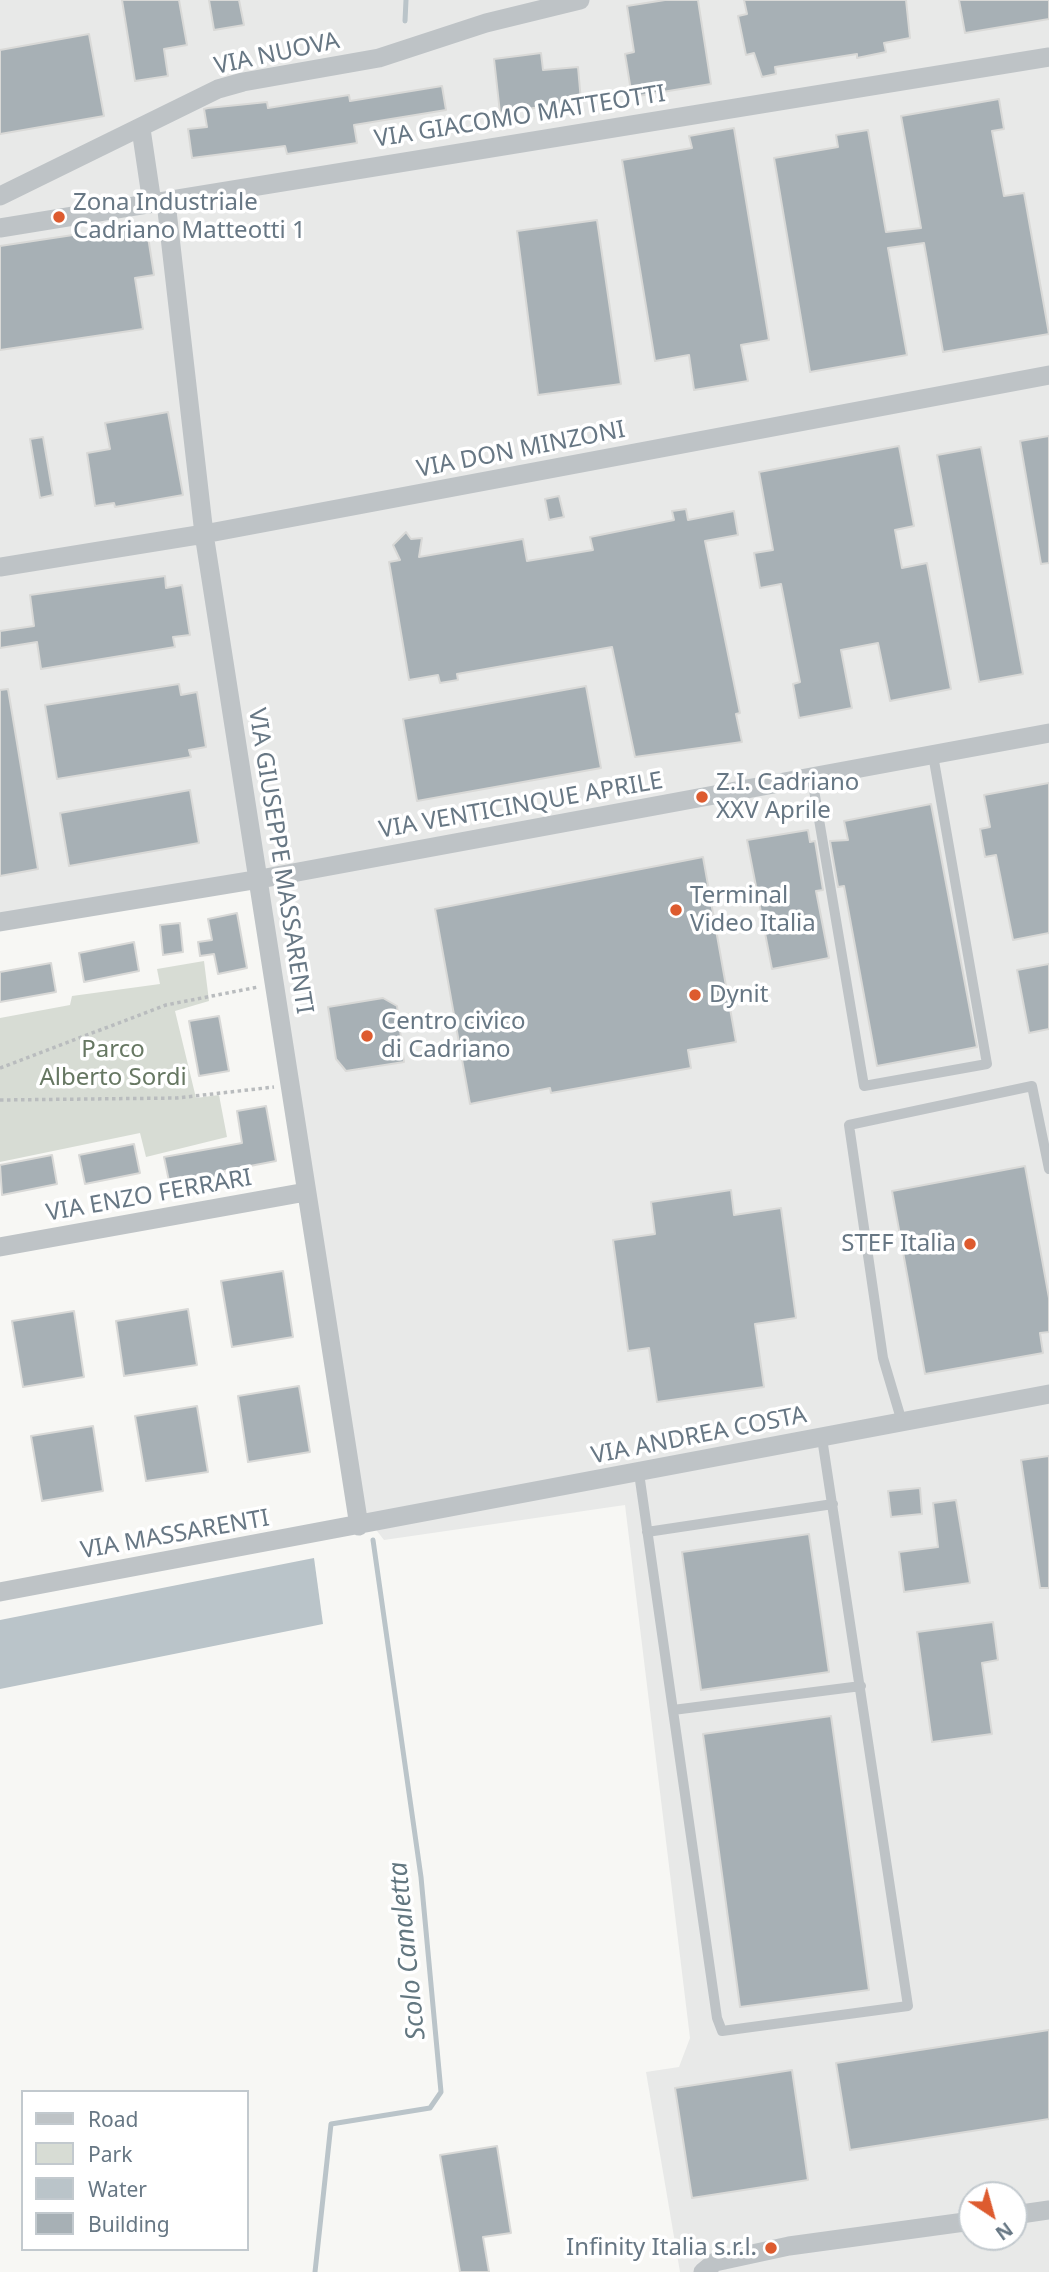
<!DOCTYPE html>
<style>
body{margin:0}
#map{position:relative;width:1049px;height:2272px;overflow:hidden;background:#f7f7f4;font-family:"Noto Sans",sans-serif}
canvas{display:block}
.legend{position:absolute;left:21px;top:2090px;width:228px;height:161px;box-sizing:border-box;background:#fff;border:2px solid #c2c9ce;margin:0;padding:9px 12px;list-style:none;font-size:21px;color:#677784}
.legend li{display:flex;align-items:center;gap:14px;height:35px}
.legend b{width:35px;border:2px solid #c2c9ce}
.north{position:absolute;left:958px;top:2181px;width:70px;height:70px;box-sizing:border-box;background:#fff;border:2px solid #c2c9ce;border-radius:50%;rotate:144deg;font-size:19px;font-weight:700;line-height:28px;text-align:center;color:#677784}
.north::after{content:'';display:block;margin:auto;width:24px;height:32px;background:#dd5b2f;clip-path:polygon(50% 0,100% 100%,50% 72%,0 100%)}
</style>
<div id="map">
<canvas width="1049" height="2272"></canvas>
<ul class="legend">
<li><b style="height:9px;background:#bec3c6"></b>Road</li>
<li><b style="height:19px;background:#d7dcd4"></b>Park</li>
<li><b style="height:19px;background:#bac4c9"></b>Water</li>
<li><b style="height:19px;background:#a7b0b5"></b>Building</li>
</ul>
<div class="north">N</div>
</div>
<script>
const ctx = document.querySelector('canvas').getContext('2d');
ctx.lineJoin = 'round';
function paint(path, color) { ctx.fillStyle = color; ctx.fill(path, 'evenodd'); }
function strokePath(path, color, width, dash) { ctx.strokeStyle = color; ctx.lineWidth = width; ctx.lineCap = dash ? 'butt' : 'round'; ctx.setLineDash(dash || []); ctx.stroke(path); }
function label(font, color, halo, rows, align = 'center') {
  ctx.font = font + ' "Noto Sans",sans-serif'; ctx.lineWidth = 7; ctx.setLineDash([]); ctx.textBaseline = 'middle'; ctx.strokeStyle = halo; ctx.fillStyle = color; for (const [text, x, y, turn = 0] of rows) {
    ctx.save(); ctx.translate(x, y); ctx.rotate((+turn || 0) * Math.PI / 180); ctx.textAlign = isNaN(turn) ? turn : align; if (halo) ctx.strokeText(text, 0, 0); ctx.fillText(text, 0, 0); ctx.restore();
  }
}
paint(new Path2D(`
 M0 0H1049V2272H680L646 2072 679 2067 690 2038 625 1505 384 1540 353 1500 258 872 0 927ZM972 2195H1014V2237H972Z`), '#e8e9e8');
paint(new Path2D(`
 M204 961 209 1001 175 1011 196 1098 219 1095 227 1137 146 1157 140 1133 0 1162V1018L70 1005 72 996 160 984 157 969Z`), '#d7dcd4');
paint(new Path2D(`
 M314 1558 323 1624 0 1689V1620Z`), '#bac4c9');
strokePath(new Path2D(`
 M405 21 406 0
 M315 2272 331 2124 430 2108 441 2092 421 1877 373 1540`), '#bac4c9', 5);
const building = new Path2D(`
 M122 0H179L187 45 164 49 168 76 135 81Z
 M209 0H239L244 25 214 30Z
 M665 0H698L711 84 632 97 625 54 634 52 627 6Z
 M744 0H906L910 38 884 43 886 52 857 58V54L775 67 776 74 762 77 754 53 746 55 738 16 747 14Z
 M959 0H1049V19L965 33Z
 M89 34 104 116 0 134V50Z
 M541 53 543 70 578 67 581 101 500 113 494 59Z
 M442 86 446 110 354 125 357 143 287 154 285 146 192 158 188 129 207 127 204 109 208 108 267 102 268 108 349 95 350 101Z
 M999 99 1004 129 992 131 1004 196 1024 193 1049 334 943 352 924 243 888 248 907 355 810 372 774 158 838 147 836 135 868 130 886 232 921 228 901 116Z
 M734 128 769 340 741 345 748 381 694 390 689 355 655 361 622 160 692 148 689 136Z
 M597 220 621 384 538 395 517 231Z
 M146 224 154 275 135 278 143 329 0 350V246Z
 M168 412 183 495 115 507 114 503 95 506 87 453 110 449 105 423Z
 M1049 436V563L1041 564 1020 441Z
 M43 437 53 495 40 498 30 439Z
 M899 446 914 526 895 530 902 568 927 563 951 689 890 701 878 643 841 650 852 708 799 718 793 684 800 682 781 584 760 588 754 553 773 550 759 472Z
 M981 447 1023 674 979 682 937 455Z
 M559 496 564 517 549 520 545 499Z
 M686 509 688 520 734 511 738 535 705 541 740 713 736 714 742 742 635 757 612 647 457 674 458 680 440 683 438 675 409 680 389 562 400 560 393 545 406 532 411 539 422 538 419 557 523 539 527 561 593 550 590 537 674 520 672 511Z
 M165 576 166 588 182 585 190 635 173 637 175 647 41 669 37 642 0 648V631L34 626 30 595Z
 M179 684 181 695 197 692 206 747 189 750 191 757 57 779 45 705Z
 M586 686 601 768 417 801 403 719Z
 M8 689 38 869 0 876V690Z
 M1049 783V933L1013 940 996 855 985 857 980 829 990 827 984 795Z
 M190 790 199 843 69 866 60 813Z
 M931 804 977 1047 877 1066 844 886 838 887 830 841 848 840 844 821Z
 M808 830 810 842 815 841 823 890 816 891 829 958 772 969 747 840Z
 M703 857 736 1042 688 1050 691 1068 551 1093 550 1088 470 1104 435 909Z
 M237 913 247 968 218 974 214 954 200 956 198 942 212 940 208 919Z
 M180 923 183 952 163 955 160 925Z
 M134 942 139 971 84 982 79 953Z
 M51 963 56 992 0 1002V972Z
 M1049 964V1029L1029 1033 1017 970Z
 M383 998 397 1006 404 1062 346 1071 336 1059 328 1007Z
 M219 1016 229 1071 199 1076 189 1021Z
 M266 1106 276 1161 224 1171 225 1176 170 1186 164 1157 242 1143 237 1111Z
 M134 1144 140 1173 85 1184 79 1155Z
 M52 1155 57 1184 2 1195 0 1165Z
 M1025 1166 1049 1298V1332L1040 1333 1043 1353 925 1374 892 1191Z
 M731 1190 734 1215 781 1208 796 1318 755 1324 764 1387 657 1402 649 1348 628 1351 613 1240 655 1234 651 1202Z
 M283 1271 293 1337 232 1347 221 1281Z
 M188 1309 197 1365 124 1376 116 1321Z
 M74 1311 84 1377 23 1387 12 1321Z
 M299 1386 310 1452 248 1462 238 1396Z
 M197 1406 208 1472 146 1481 135 1416Z
 M93 1426 103 1491 42 1501 31 1436Z
 M1049 1456V1588H1040L1021 1460Z
 M920 1488 922 1514 891 1517 888 1491Z
 M956 1500 970 1583 904 1592 899 1552 938 1547 933 1503Z
 M809 1534 829 1672 701 1690 682 1552Z
 M993 1622 998 1660 982 1663 992 1734 932 1742 917 1632Z
 M831 1716 869 1990 740 2007 703 1734Z
 M1049 2030V2119L850 2150 836 2063Z
 M792 2070 808 2180 692 2198 675 2088Z
 M497 2146 511 2233 483 2237 489 2272H460L440 2155Z`);
paint(building, '#a7b0b5');
strokePath(building, '#d9d9d7', 2);
strokePath(new Path2D(`
 M0 1068 166 1005 258 987
 M0 1100 177 1098 274 1087`), '#b9bcbe', 3.5, [3.5, 3.5]);
strokePath(new Path2D(`
 M812 778 864 1086 987 1064 933 755
 M902 1422 883 1358 849 1125 1032 1086 1049 1169
 M639 1473 717 2018 722 2031 908 2006 822 1438
 M647 1532 833 1504
 M673 1710 861 1686`), '#bec3c6', 10);
strokePath(new Path2D(`
 M141 129 152 203
 M0 196 218 89 243 82 379 58 486 23 580 0
 M166 202 204 534 359 1526
 M0 228 1049 57
 M0 567 204 534 1049 375
 M0 922 260 879 1049 733
 M0 1247 306 1192
 M0 1592 1049 1394
 M1014 2215 1049 2210
 M703 2272 715 2262 789 2246 972 2221`), '#bec3c6', 19);
for (const [x, y, r, color] of [
 [59,217,7,"#dd5b2f"],
 [702,797,7,"#dd5b2f"],
 [676,910,7,"#dd5b2f"],
 [695,995,7,"#dd5b2f"],
 [367,1036,7,"#dd5b2f"],
 [970,1244,7,"#dd5b2f"],
 [771,2248,7,"#dd5b2f"]
]) { const dot = new Path2D(); dot.arc(x, y, r, 0, 2 * Math.PI); ctx.fillStyle = color; ctx.fill(dot); strokePath(dot, '#fff', 2.5); }
label('24px', '#677784', '#fff', [
 ["VIA NUOVA",277,54,-12],
 ["VIA GIACOMO MATTEOTTI",520,117,-9],
 ["VIA DON MINZONI",521,450,-11],
 ["VIA VENTICINQUE APRILE",521,806,-10],
 ["VIA GIUSEPPE MASSARENTI",280,861,81],
 ["VIA ENZO FERRARI",149,1196,-10],
 ["VIA ANDREA COSTA",699,1436,-11],
 ["VIA MASSARENTI",175,1535,-10]
]);
label('24px', '#677784', '#fff', [
 ["Zona Industriale",73,203],
 ["Cadriano Matteotti 1",73,231],
 ["Z.I. Cadriano",716,783],
 ["XXV Aprile",716,811],
 ["Terminal",690,896],
 ["Video Italia",690,924],
 ["Dynit",709,995],
 ["Centro civico",381,1022],
 ["di Cadriano",381,1050],
 ["STEF Italia",956,1244,"right"],
 ["Infinity Italia s.r.l.",757,2248,"right"]
], 'left');
label('24px', '#667762', '#fff', [
 ["Parco",113,1050],
 ["Alberto Sordi",113,1078]
]);
label('italic 26px', '#637780', '#fff', [
 ["Scolo Canaletta",408,1951,-96]
]);
</script>
